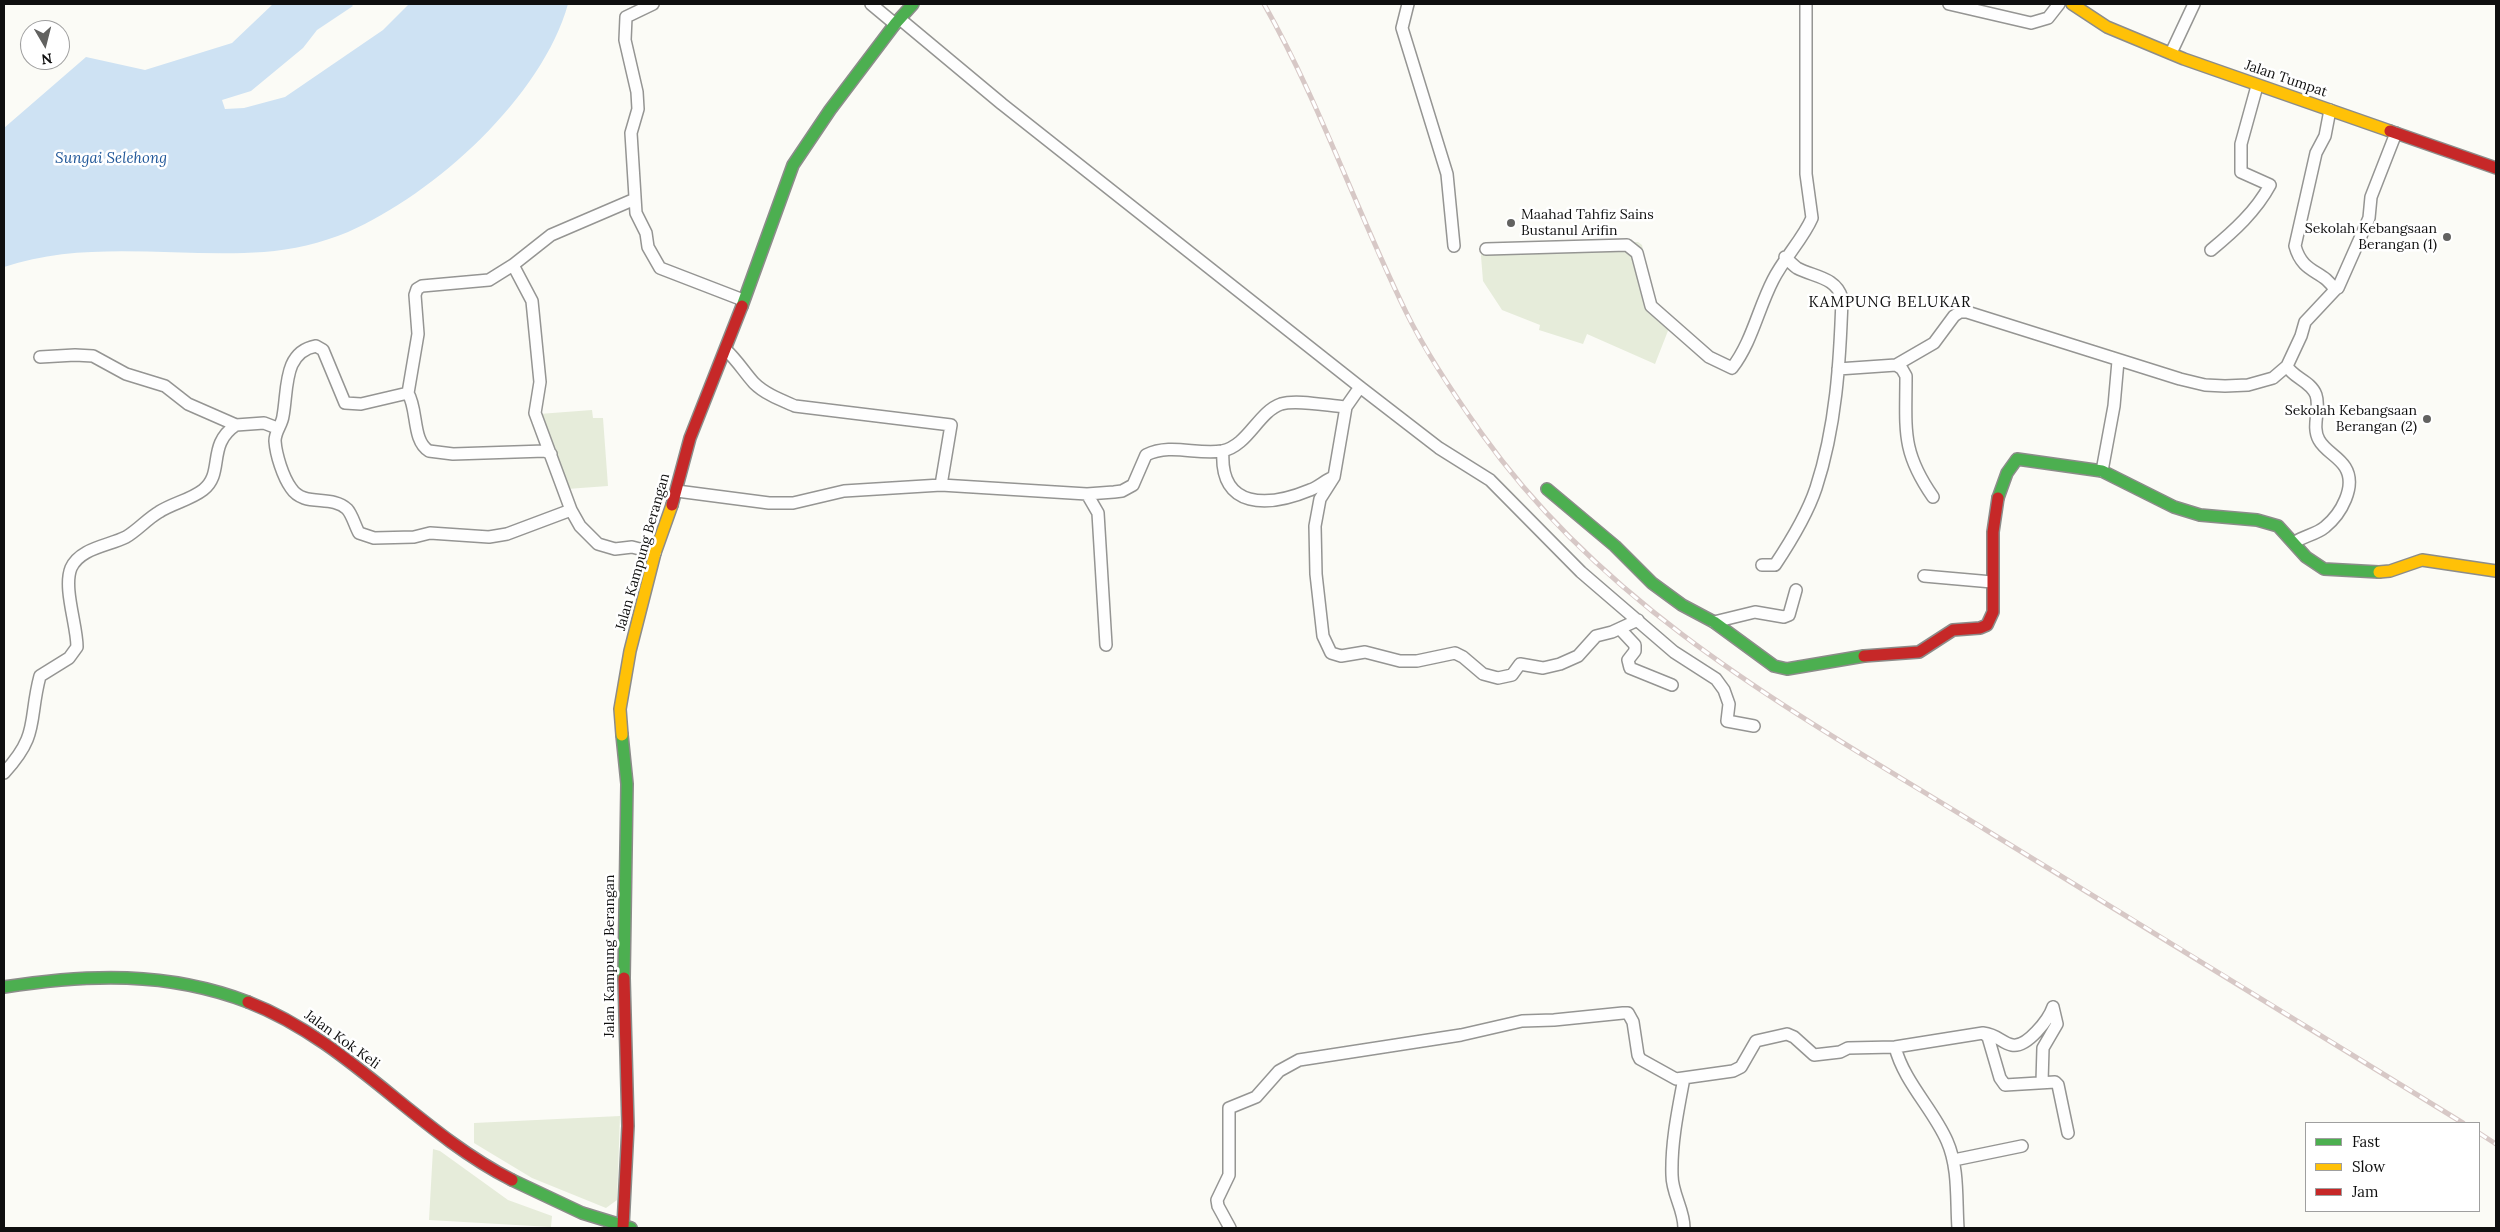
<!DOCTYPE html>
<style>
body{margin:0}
#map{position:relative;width:2500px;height:1232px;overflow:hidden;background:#fbfbf6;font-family:Lora,serif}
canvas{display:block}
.frame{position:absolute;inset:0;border:5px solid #0f0f0f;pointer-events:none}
.legend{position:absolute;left:2305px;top:1122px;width:175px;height:90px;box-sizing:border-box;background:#fff;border:1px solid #9f9f9f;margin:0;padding:6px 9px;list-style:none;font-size:15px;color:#0f0f0f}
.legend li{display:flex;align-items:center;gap:10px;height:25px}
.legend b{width:25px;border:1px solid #9f9f9f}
.north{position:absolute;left:20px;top:20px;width:50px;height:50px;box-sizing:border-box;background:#fff;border:1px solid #9f9f9f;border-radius:50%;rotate:172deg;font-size:14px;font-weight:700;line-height:20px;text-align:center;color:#0f0f0f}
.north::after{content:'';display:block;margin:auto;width:18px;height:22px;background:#626260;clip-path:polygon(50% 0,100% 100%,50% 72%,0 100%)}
</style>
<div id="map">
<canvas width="2500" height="1232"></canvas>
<div class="frame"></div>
<ul class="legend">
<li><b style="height:6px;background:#4caf50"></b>Fast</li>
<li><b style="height:6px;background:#ffc107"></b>Slow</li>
<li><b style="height:6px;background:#c62828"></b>Jam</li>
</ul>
<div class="north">N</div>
</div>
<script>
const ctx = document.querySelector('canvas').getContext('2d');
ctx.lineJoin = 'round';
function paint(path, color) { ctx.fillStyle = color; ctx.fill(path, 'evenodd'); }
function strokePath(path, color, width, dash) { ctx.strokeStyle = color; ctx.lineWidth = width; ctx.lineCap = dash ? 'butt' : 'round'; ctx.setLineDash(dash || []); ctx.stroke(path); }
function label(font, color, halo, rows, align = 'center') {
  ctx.font = font + ' Lora,serif'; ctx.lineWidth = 5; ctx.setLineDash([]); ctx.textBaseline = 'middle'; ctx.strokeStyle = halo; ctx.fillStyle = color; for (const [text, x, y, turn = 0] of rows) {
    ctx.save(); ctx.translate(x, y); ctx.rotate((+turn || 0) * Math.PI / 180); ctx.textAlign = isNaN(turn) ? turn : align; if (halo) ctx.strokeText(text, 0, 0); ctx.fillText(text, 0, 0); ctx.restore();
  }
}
paint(new Path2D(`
 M1638 242 1642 245 1654 303 1673 318 1655 364 1587 334 1583 344 1539 330 1540 325 1502 310 1483 281 1481 256 1484 245Z
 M592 410 593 418H603L608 486 567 489 539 414Z
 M620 1116 617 1200 606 1208 532 1178 474 1143V1123Z
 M433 1149 440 1151 508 1200 552 1216 551 1227 429 1220Z`), '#e6ecda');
paint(new Path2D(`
 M273 4H351L353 6 317 30 303 48 251 91 222 100 225 109 244 108 285 97 383 30 409 4H568C542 97 435 194 348 232 321 243 292 250 264 252 178 258 86 239 4 267V128L86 57 145 70 232 43Z`), '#cee2f3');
const street = new Path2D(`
 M653 4 626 17 625 40 637 92 638 109 631 133 636 213 646 233 648 247 660 268 743 300
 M871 4 895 24
 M1408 4 1402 28 1447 174 1454 246
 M1949 4 2031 23 2048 18 2059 4
 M900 19 1002 104 1360 387 1439 448 1490 480 1581 572 1674 652 1716 679 1724 690 1729 704 1727 721 1754 726
 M2171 53 2194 4
 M635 199 551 235 513 265 532 301 540 382 535 413 571 510 580 526 598 544 615 549 632 547 655 553
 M1486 249 1627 245 1637 253 1651 306 1709 357 1732 368C1752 342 1758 309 1773 280 1784 258 1803 239 1812 218L1806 174V4
 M2211 250C2234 231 2256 211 2270 185L2241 172V144L2257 86
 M2338 288 2369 218 2371 197 2396 133
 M726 350C737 360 744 372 754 383 765 394 781 400 795 406L951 425 941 485
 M40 357 75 355 93 356 126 374 165 386 188 404 236 425 264 423 277 428
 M1896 365 1902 369 1906 376C1906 430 1901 451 1933 497
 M2287 366C2293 378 2311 381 2316 395 2321 409 2311 426 2319 440 2325 451 2338 456 2345 467 2357 486 2341 514 2325 527 2317 534 2304 536 2295 542
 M1838 369 1896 365 1934 343 1954 316 1960 312H1967L2180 379 2205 385 2225 386 2248 385 2273 378 2287 366 2301 336 2305 322 2335 290C2323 269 2303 275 2295 246L2316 153 2325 136 2330 110
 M1360 387 1346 407 1334 477 1320 499 1315 526 1316 574 1323 636 1331 653 1341 656 1365 652 1400 661H1417L1455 653 1463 657 1483 674 1498 678 1512 675 1520 664 1543 668 1560 664 1578 656 1596 636 1612 632 1638 620
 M408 393 418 334 415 295 417 289 422 286 489 280 513 265
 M1223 451C1219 510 1269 507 1310 490 1319 487 1325 480 1334 477
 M551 454 545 451 453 454 429 451C412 441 418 410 408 393L361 404 345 403 323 350 316 346C283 352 288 389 283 416 282 425 275 431 275 441 276 455 283 477 291 488 304 508 331 494 347 509 352 514 355 526 359 533L374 538 414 537 430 533 489 537 507 534 571 510
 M2102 471 2114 406 2118 361
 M677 491 769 503H793L844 491 941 485 1087 494 1114 492 1122 491 1133 485 1146 455C1171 443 1196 455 1222 451 1248 446 1258 412 1281 404 1297 399 1329 406 1346 407
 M1087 494 1098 513 1106 645
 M1762 565H1775C1791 541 1807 515 1816 488 1836 427 1840 362 1842 298 1836 277 1814 277 1797 268 1793 265 1789 261 1785 257
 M1924 576 1992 582
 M1714 622 1755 612 1784 617 1789 615 1796 590
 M1620 629 1635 645V651L1628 660 1630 668 1672 685
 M4 773C40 734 28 721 40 676L69 658 77 647C77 625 63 588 71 568 80 548 108 546 126 537 138 530 147 519 159 512 173 503 190 500 203 490 225 473 206 445 236 425
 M1983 1033 1988 1037 2000 1078 2005 1085 2055 1082 2058 1085 2068 1133
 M1895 1047C1904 1082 1933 1109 1947 1141 1959 1168 1956 1200 1958 1228
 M1684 1078C1678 1110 1671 1143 1672 1175 1672 1194 1684 1209 1684 1228
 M2042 1082 2043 1048 2057 1024 2053 1007
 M1954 1160 2022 1146
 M1230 1228 1218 1206 1217 1200 1229 1175V1108L1256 1097 1279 1071 1299 1060 1461 1035 1522 1021 1554 1020 1623 1013H1628L1633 1022 1638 1055 1640 1059 1676 1079 1733 1071 1741 1067 1756 1041 1787 1034 1794 1037 1814 1055 1840 1052 1848 1048 1895 1047 1983 1033C1999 1035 2001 1043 2012 1045 2027 1048 2049 1019 2053 1007`);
const fast = new Path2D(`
 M742 306 793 165 830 110 895 24 913 4
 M1547 489 1615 546 1652 583 1682 605 1714 622 1774 666 1787 669 1864 656
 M1998 498 2007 473 2017 459 2102 471 2174 507 2200 515 2257 520 2278 526 2306 557 2324 569 2379 572
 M622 735 627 784 624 978
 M4 987C88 974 167 971 248 1002
 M512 1180 582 1213 631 1228`);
const slow = new Path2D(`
 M2072 4 2107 27 2184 59 2390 131
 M2379 572 2390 571 2422 560 2496 571
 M622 735 620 709 630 651 655 553 672 505`);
const jam = new Path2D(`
 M2390 131 2496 168
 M672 505 690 438 742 306
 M1864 656 1919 652 1953 630 1980 628 1987 625 1993 612V532L1998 498
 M248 1002C349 1041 417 1132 512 1180
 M623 1227 628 1126 624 978`);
strokePath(street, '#959593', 14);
strokePath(fast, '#8c8c8a', 14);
strokePath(slow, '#8c8c8a', 14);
strokePath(jam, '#8c8c8a', 14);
strokePath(street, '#fefefe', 11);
strokePath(fast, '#4caf50', 11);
strokePath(slow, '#ffc107', 11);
strokePath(jam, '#c62828', 11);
const rail = new Path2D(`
 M1264 4C1320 103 1356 210 1406 312 1427 355 1455 396 1482 434 1611 615 1801 716 1986 830 2145 927 2304 1025 2463 1123
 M2479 1133 2496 1144`);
strokePath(rail, '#d7c8c6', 5);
strokePath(rail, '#fff', 3, [9]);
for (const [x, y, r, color] of [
 [1511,223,5,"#626260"],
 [2447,237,5,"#626260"],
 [2427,419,5,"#626260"]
]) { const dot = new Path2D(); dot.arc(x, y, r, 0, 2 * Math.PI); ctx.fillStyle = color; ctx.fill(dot); strokePath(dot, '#fff', 2); }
label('14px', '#0f0f0f', '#fff', [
 ["Jalan Tumpat",2286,79,19],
 ["Jalan Kampung Berangan",643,552,-74],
 ["Jalan Kampung Berangan",610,956,-90],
 ["Jalan Kok Keli",342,1040,36]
]);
label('14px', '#0f0f0f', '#fff', [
 ["Maahad Tahfiz Sains",1521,215,"left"],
 ["Bustanul Arifin",1521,231,"left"],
 ["Sekolah Kebangsaan",2437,229],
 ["Berangan (1)",2437,245],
 ["Sekolah Kebangsaan",2417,411],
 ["Berangan (2)",2417,427]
], 'right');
label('italic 15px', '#215899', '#fff', [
 ["Sungai Selehong",111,159]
]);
ctx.letterSpacing = '1px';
label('15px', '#0f0f0f', '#fff', [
 ["KAMPUNG BELUKAR",1890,303]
]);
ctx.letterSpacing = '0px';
</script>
